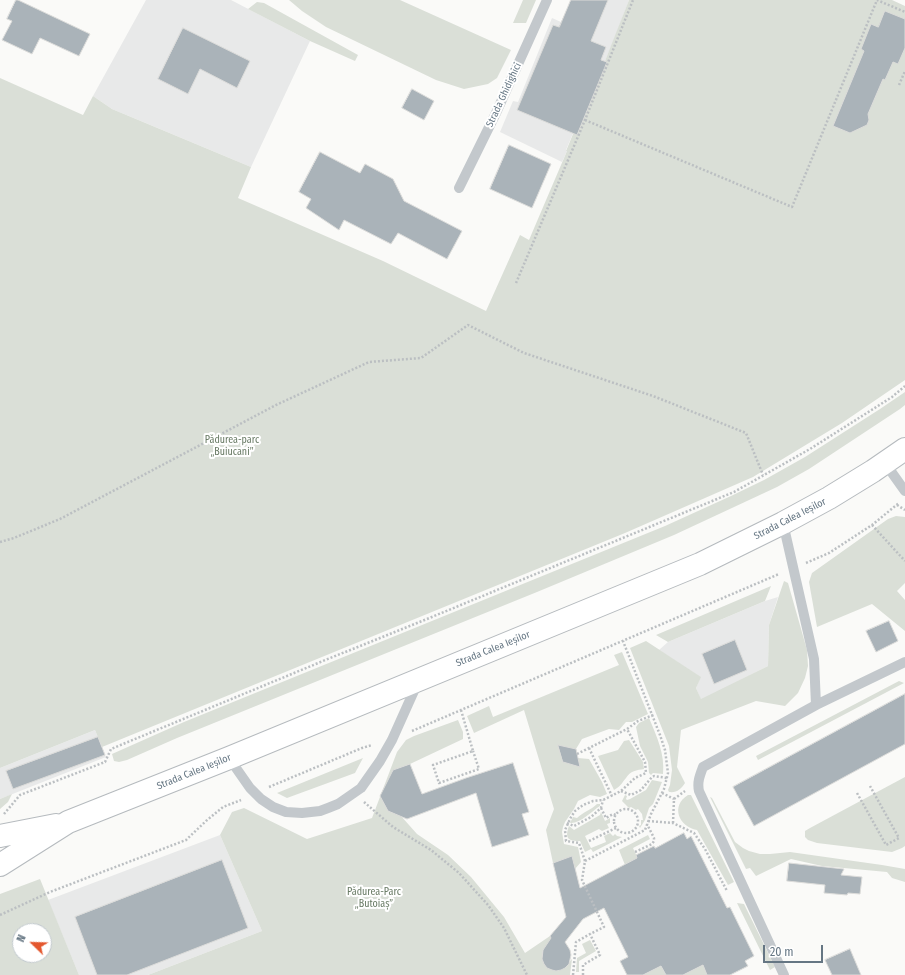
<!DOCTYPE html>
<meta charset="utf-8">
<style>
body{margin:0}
#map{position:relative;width:905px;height:975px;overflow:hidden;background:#fafaf8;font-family:"Fira Sans Condensed",sans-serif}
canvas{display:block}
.north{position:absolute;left:12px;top:923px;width:40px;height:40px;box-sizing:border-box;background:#fff;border:1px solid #c1c8cd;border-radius:50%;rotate:293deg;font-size:11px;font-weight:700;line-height:16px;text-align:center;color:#657683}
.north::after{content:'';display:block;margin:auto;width:14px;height:18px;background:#e4572e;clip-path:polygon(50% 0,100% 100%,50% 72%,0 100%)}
.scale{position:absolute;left:763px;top:945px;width:60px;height:18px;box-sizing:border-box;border:2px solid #657683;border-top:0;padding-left:5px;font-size:12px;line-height:14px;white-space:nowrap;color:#657683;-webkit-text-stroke:3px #fff;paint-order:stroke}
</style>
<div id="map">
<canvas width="905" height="975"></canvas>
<div class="north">N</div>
<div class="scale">20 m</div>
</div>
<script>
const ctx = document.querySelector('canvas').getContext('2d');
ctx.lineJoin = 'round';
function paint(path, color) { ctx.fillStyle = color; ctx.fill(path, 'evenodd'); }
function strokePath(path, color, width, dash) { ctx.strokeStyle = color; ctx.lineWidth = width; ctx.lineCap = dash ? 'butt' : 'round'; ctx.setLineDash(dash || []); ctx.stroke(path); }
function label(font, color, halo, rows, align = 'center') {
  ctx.font = font + ' "Fira Sans Condensed",sans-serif'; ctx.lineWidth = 4; ctx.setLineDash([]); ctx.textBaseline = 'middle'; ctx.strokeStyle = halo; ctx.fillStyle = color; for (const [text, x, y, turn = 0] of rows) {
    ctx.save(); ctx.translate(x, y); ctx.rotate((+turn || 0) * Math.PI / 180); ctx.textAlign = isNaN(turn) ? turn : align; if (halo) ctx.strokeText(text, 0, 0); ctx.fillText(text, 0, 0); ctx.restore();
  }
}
paint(new Path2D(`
 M146 0H231L310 41 251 167 112 109 93 96Z
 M571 0H629L614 40 605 61H603L566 150 567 151 562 162 500 132 513 101 518 102 552 18 561 22Z
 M778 597 769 625 768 666 701 700 696 688 700 677 659 650 668 642 765 601Z
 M95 730 106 757 0 799V768Z
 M220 835 262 931 148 975H79L48 900Z`), '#e8e9e9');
paint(new Path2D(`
 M289 0H400L511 50 497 78 488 84 464 89 436 80 326 27 302 11Z
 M523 0H536L526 23H513Z
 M629 0H892L905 6V380L842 423 753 477 625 533 102 747 95 730 0 768V78L83 115 93 96 112 109 251 167 238 198 383 261 486 311 520 235 529 240 567 151H566L603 61H605Z
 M257 2 264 3 358 55 355 61 310 41 248 9Z
 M905 392V405L900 409 809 469 777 487 674 535 537 592 177 738 127 760 119 762 114 761 112 754 184 722 665 526 731 496 764 480 805 457 880 409Z
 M896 516 905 517V583L897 591 905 600V631L872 604 817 627 809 582 812 573 888 519Z
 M784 581 788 583 807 650 808 666 805 678 798 693 785 706 756 701 681 730 677 767 685 783C681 789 677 793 669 792L668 790 670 785 672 770 669 746 630 648 646 641 701 677 696 688 701 699 768 666 769 625Z
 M771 586 765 601 668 642 656 635Z
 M622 652 648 714 632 722H626L619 730 609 729 582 739 576 749 573 764 578 758 589 759 602 782 607 794 600 797 590 795 578 801 574 809 565 822 563 827 562 832 564 844 578 847 581 862 575 869 572 857 553 863 546 830 554 809 524 710 474 733 467 716 489 706 493 717 619 665 614 655Z
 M899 681 904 683 758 760 756 756Z
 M649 718C657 737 665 754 663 774L653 773 651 775 649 773 648 762 640 746 636 727 639 723Z
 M458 720 463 732V739L410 764 392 771 395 781 380 796 388 811 401 816 417 834 448 855 471 877 504 917 525 953 550 936 554 942 543 950C538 971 562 975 571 960L572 959 570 975H148L262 931 220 835 232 812 244 808 307 839 372 818 397 752 406 740 414 736Z
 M629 740 643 762 644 769C637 770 630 771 626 778 621 784 621 786 614 790L598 756 618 750 624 741Z
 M363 758 355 773 287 798 277 793Z
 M905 777V846L902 848 892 852 817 843 808 840 805 837V831L810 828Z
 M652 780 662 782 653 804 649 808 645 820 640 828 639 826 641 825V820H643L642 814 638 809 636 810 631 807 629 808 622 801 625 795 627 796 626 799 627 800 630 799 646 790Z
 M12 794 8 802 0 809V799Z
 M688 795H691L734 882 728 885 697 830C679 827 670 806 688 795Z
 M710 797 712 798 735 842 743 848 749 851 760 854H770L790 852 882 865 905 869V882L892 878 887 872 822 866 791 859 756 876 750 868 746 869Z
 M597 804H600V806C592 811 580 824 570 823L573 817 577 818C583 812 591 810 597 804Z
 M601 812 605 821 610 818V823L607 824 609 828 602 831 599 829 585 836 591 848 606 842 604 836 610 833 613 836 615 834 617 836 622 837 593 852 591 849 585 852 580 841C569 841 564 839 569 826L574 830 600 815Z
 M648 835 650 839 633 848 638 859 625 865 619 850Z
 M40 879 79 975H0V894ZM20 931H44V955H20Z
 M737 903 744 904 775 967 770 970Z
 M590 940 596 951 579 961V972H576L577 958 586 953 582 944Z
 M703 965 707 975H683Z
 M661 966 666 975H643Z`), '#dadfd7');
const building = new Path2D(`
 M16 0H18L90 34 79 56 40 38 32 54 2 40 12 21 7 19Z
 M571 0H608L591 41 606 47 601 60 607 62 577 135 517 110 553 25 559 27Z
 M885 11 905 19V48L898 64 893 62 885 80 883 79 868 114 869 120 867 125 850 133 833 126 864 51 861 49 871 24 878 27Z
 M183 28 250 61 237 88 200 69 188 94 158 79Z
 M412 89 434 101 424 120 402 108Z
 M509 145 551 164 532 208 490 189Z
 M320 152 360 173 365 164 393 179 404 201 462 231 447 259 398 233 391 244 344 220 339 230 306 208 311 199 299 192Z
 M889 621 898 641 876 652 866 631Z
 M735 640 747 670 714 684 702 654Z
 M905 694V744L754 826 733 787Z
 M98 737 105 755 13 789 6 771Z
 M558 745 576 749 580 767 563 762Z
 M513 763 529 812 522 814 529 835 492 847 476 793 407 819 388 811 380 796 393 770 410 764 422 794 466 778Z
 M684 833 687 839 691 836 727 908 730 907 754 956 745 961 748 966 730 975H707L703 965 683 975H666L661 966 643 975H627L620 961 628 957 604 908 583 919 565 942 570 950 571 955 569 964 565 968 561 970 556 971 552 970 547 968 544 964 542 959 543 950 551 938 550 936 566 917 553 863 572 856 580 888 637 858 636 855 654 846 655 848Z
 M222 860 248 928 127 975H97L75 917Z
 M789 863 844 869 841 875 862 877 860 894 848 893 847 895 824 893 825 885 787 881Z
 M850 949 861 975H832L825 960Z`);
paint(building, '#aab3b9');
strokePath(building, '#dcdcda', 1);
const primary = new Path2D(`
 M0 836 56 825
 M0 865 68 822 229 758 700 564 783 523 829 498 873 471 905 449`);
strokePath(primary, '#b5babe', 24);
strokePath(new Path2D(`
 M899 85 905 71
 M585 120 792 207 877 0 905 12
 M516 283 585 120 633 0
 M897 505 905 510
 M872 525 905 561
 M0 542 14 538 60 519 276 405 369 362 421 358 468 325 524 353 653 396 746 433 763 475
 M806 563 829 553 872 525 899 503
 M461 710 473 751 433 765 439 783 479 769 473 751
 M412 731 779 574
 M589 748 612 796
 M577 754 627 729 638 721 653 715
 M269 787 362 748 372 745
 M621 791 631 795 641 790 652 777 654 776 667 778
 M662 793 674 799
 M857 793 886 845 899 838 870 786
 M364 802 393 827 431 850 459 873 488 905 504 928 527 975
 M601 808 606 818 613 814 616 815
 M614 821a12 12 0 1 1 24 0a12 12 0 1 1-24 0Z
 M4 814 20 795 105 762 111 749 323 661 427 619 734 492 810 449 892 397 905 386
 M648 821 673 823 694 833 705 849 727 891
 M567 823 574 826 591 817 601 808 603 800
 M673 823 674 799 685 791
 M589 841 616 828
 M635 852 652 844 654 841V838L647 824
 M585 861 645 830 651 814 664 789 668 773 665 750 660 735 623 641
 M0 915 50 892 186 840 206 821 223 807 241 800
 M573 975 576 942 590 934 604 927 582 880 585 861 579 843 566 841 565 830 571 817 575 811 583 805 593 801 603 800 621 791 635 778 646 773 645 762 627 729
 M583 975V965L600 955 590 934`), '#bbbfc2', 2.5, [2, 2]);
strokePath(new Path2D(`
 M459 188 496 113 547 0
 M885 463 905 491
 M783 523 814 659 816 705 703 767C700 775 697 782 699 791L784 975
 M816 705 905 662
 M229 758 250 788 261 799 273 807 286 812 302 813 320 811 328 808 338 804 361 788 380 761 392 740 418 682`), '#c3c8cc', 10);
strokePath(primary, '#fff', 22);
label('10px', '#657683', '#fff', [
 ["Strada Ghidighici",504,95,-65],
 ["Strada Calea Ieșilor",790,519,-27],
 ["Strada Calea Ieșilor",493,649,-22],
 ["Strada Calea Ieșilor",194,772,-22]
]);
label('10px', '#687a64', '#fff', [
 ["Pădurea-parc",232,440],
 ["„Buiucani”",232,452],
 ["Pădurea-Parc",374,892],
 ["„Butoiaș”",374,904]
]);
</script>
